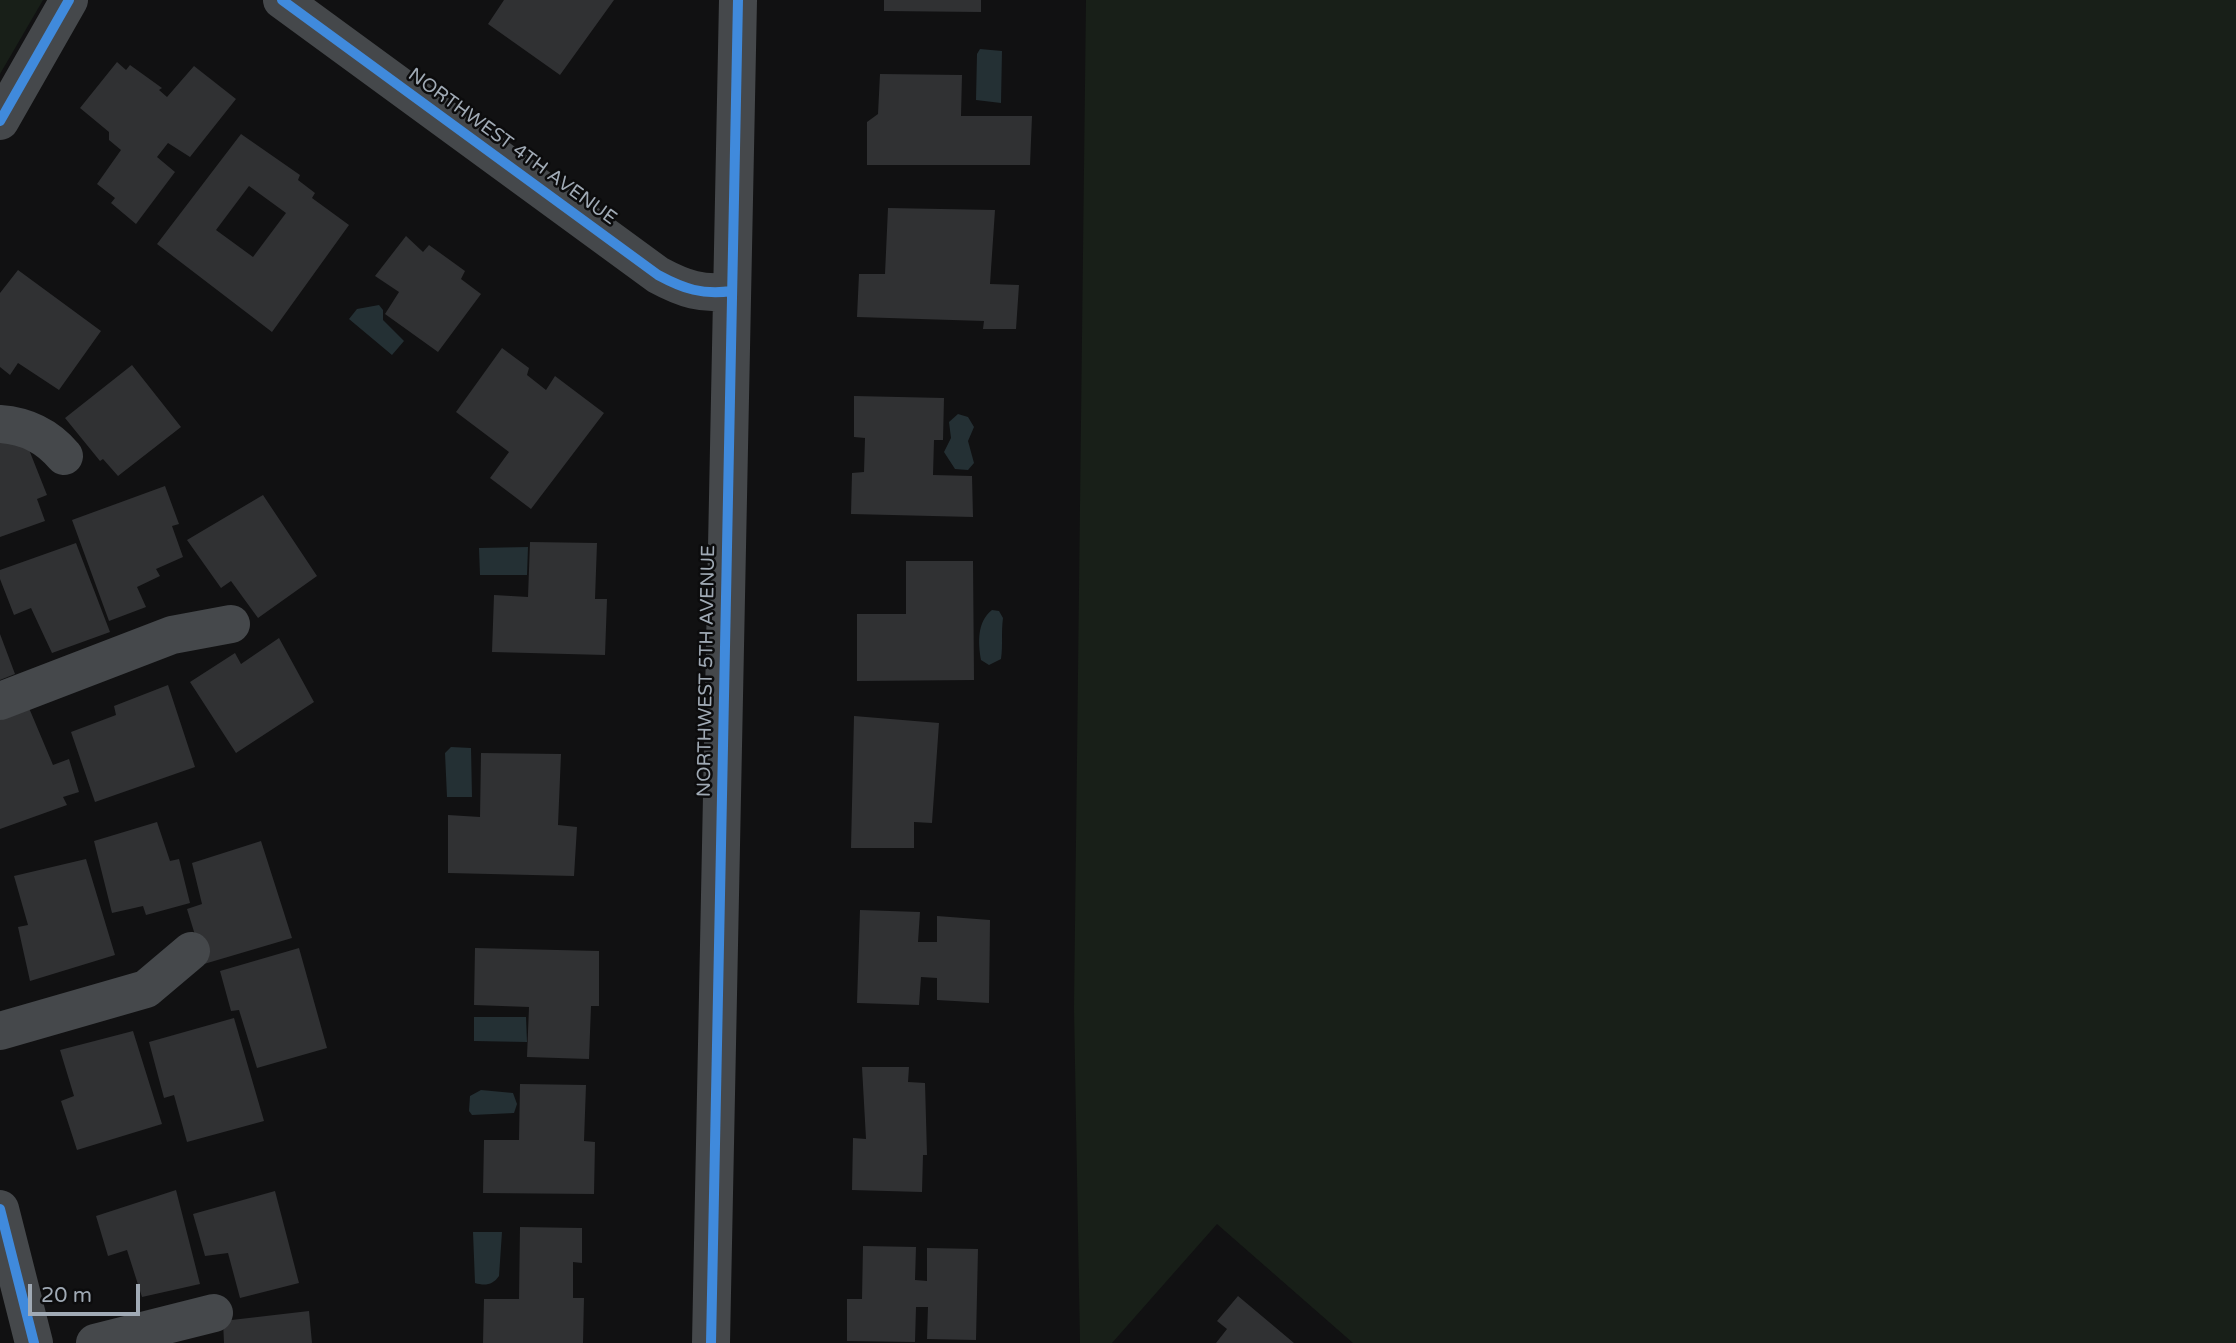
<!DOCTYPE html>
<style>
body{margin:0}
#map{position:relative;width:2236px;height:1343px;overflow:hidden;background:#111112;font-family:"Varela Round",sans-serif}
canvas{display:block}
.scale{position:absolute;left:28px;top:1284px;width:112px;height:32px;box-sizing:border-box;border:4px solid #a0aab5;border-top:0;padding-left:9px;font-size:21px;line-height:24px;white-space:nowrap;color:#a0aab5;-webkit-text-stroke:5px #0c0c0d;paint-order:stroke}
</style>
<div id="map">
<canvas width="2236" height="1343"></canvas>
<div class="scale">20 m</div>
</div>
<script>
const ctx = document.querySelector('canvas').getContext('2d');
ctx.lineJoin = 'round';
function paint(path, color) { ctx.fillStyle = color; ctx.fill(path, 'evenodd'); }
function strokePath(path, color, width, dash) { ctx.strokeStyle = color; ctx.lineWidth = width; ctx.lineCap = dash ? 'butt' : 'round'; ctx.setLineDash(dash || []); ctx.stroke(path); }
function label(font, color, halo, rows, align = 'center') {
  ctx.font = font + ' "Varela Round",sans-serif'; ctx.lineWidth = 5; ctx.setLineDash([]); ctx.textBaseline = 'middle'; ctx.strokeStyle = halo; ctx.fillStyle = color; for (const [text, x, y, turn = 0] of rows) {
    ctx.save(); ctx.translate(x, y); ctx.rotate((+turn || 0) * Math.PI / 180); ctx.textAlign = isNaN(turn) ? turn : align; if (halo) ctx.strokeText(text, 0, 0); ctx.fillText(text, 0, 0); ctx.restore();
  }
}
paint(new Path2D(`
 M0 0H43L0 74Z
 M1086 0H2236V1343H1353L1217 1224 1112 1343H1080L1074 1008Z`), '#181f18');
paint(new Path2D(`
 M980 49 1002 51 1001 103 976 100 977 54Z
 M379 305 383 310V320L404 341 392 355 349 319 357 309Z
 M958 414 968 417 974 427 968 441 974 463 968 470 955 469 944 452 951 438 949 422Z
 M528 547 527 575H480L479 548Z
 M992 610 999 611 1003 618C1001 633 1003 645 1001 659L989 665 981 660C978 642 977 622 992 610Z
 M451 747 471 748 472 797H447L445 753Z
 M474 1017H526L527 1042 474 1041Z
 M481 1090 513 1093 517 1104 514 1113 472 1115 469 1111 470 1096Z
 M473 1232H502L499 1276C493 1285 485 1286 475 1283Z`), '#243034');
paint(new Path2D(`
 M504 0H614L560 75 488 24Z
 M884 0H981V12L884 11Z
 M117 62 126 70 130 65 162 88 159 90 167 97 194 66 236 99 190 157 168 143 157 157 175 172 136 224 111 203 115 198 97 184 121 150 109 140V132L80 108Z
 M880 74 962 75 961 116H1032L1030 165H867V122L878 114Z
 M241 134 300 175 298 180 315 193 312 198 349 225 272 332 157 244ZM249 186 286 213 253 257 216 230Z
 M888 208 995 210 990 284 1019 285 1016 329H983L984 321 857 317 859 274H885Z
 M406 236 423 252 429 245 465 271 461 279 481 294 438 352 385 314 399 292 375 276Z
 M18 270 101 331 59 390 18 363 10 375 0 367V293Z
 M502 348 529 368 527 375 546 390 555 376 604 413 531 509 490 478 509 452 456 412Z
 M132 365 181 427 118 476 103 459 100 461 65 418Z
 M854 396 944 398 943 440H934L933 475 972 476 973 517 851 514 852 473 864 472 865 438 854 437Z
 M22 432 47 495 37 499 45 521 0 537V440Z
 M165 486 179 524 172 526 183 557 156 569 160 576 137 587 146 607 109 621 72 520Z
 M263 495 317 576 258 618 231 581 221 588 187 540Z
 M530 542 597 543 595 599H607L605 655 492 652 494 595 528 597Z
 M76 543 110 632 52 653 31 608 14 615 0 579V570Z
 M906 561H973L974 680 857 681V614H906Z
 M0 634 15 674 0 680Z
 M279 638 314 702 236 753 190 682 235 653 241 664Z
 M168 685 195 767 95 802 71 732 116 715 114 706Z
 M29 708 53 765 69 759 79 792 63 797 67 805 0 829V720Z
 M854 716 939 723 932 823 914 822V848H851Z
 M481 753 561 754 558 825 577 827 574 876 448 873V815L480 817Z
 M157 822 170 861 179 859 190 903 146 915 143 906 112 913 94 841Z
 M261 841 292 938 204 964 187 909 202 904 192 863Z
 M86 859 115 955 30 981 18 927 28 925 14 876Z
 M860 910 920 912 918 942H937V916L990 920 989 1003 937 1000V978L921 977 919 1005 857 1003Z
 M299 948 327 1048 257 1068 239 1010 231 1011 220 971Z
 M475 948 599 951V1006H591L589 1059 527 1057 529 1007 474 1005Z
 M234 1018 264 1121 187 1142 174 1095 164 1098 149 1042Z
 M133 1031 162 1124 77 1150 61 1101 74 1096 60 1050Z
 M862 1067H909L908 1082 925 1083 927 1155H923L922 1192 852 1190 853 1138 866 1139Z
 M520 1084 586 1085 584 1141 595 1142 594 1194 483 1193 484 1140H519Z
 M176 1190 200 1284 142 1297 127 1250 108 1256 96 1216Z
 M275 1191 299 1283 240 1298 228 1253 205 1256 193 1214Z
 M520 1227 582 1228V1263L573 1262V1298H584L583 1343H483L484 1299H519Z
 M863 1246 916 1247 915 1280 927 1281V1248L978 1249 976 1340 927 1339 928 1307H916L915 1342 847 1341V1299H862Z
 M1238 1296 1294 1343H1216L1227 1329 1217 1321Z
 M309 1311 312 1343H224L223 1321Z`), '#303133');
strokePath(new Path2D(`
 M282 0 658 275C684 289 702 295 732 291
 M0 121 69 0
 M0 424C27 426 47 436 64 456
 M0 701 172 635 231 624
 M0 1031 146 989 191 951
 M0 1209 34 1343
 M95 1343 214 1313
 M711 1343 738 0`), '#45484b', 38);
strokePath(new Path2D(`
 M282 0 658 275C684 289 702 295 732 291
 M0 121 69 0
 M0 1209 34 1343
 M711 1343 738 0`), '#408adc', 10);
label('19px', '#a0aab5', '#0c0c0d', [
 ["NORTHWEST 4TH AVENUE",512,147,36],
 ["NORTHWEST 5TH AVENUE",707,671,-89]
]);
</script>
